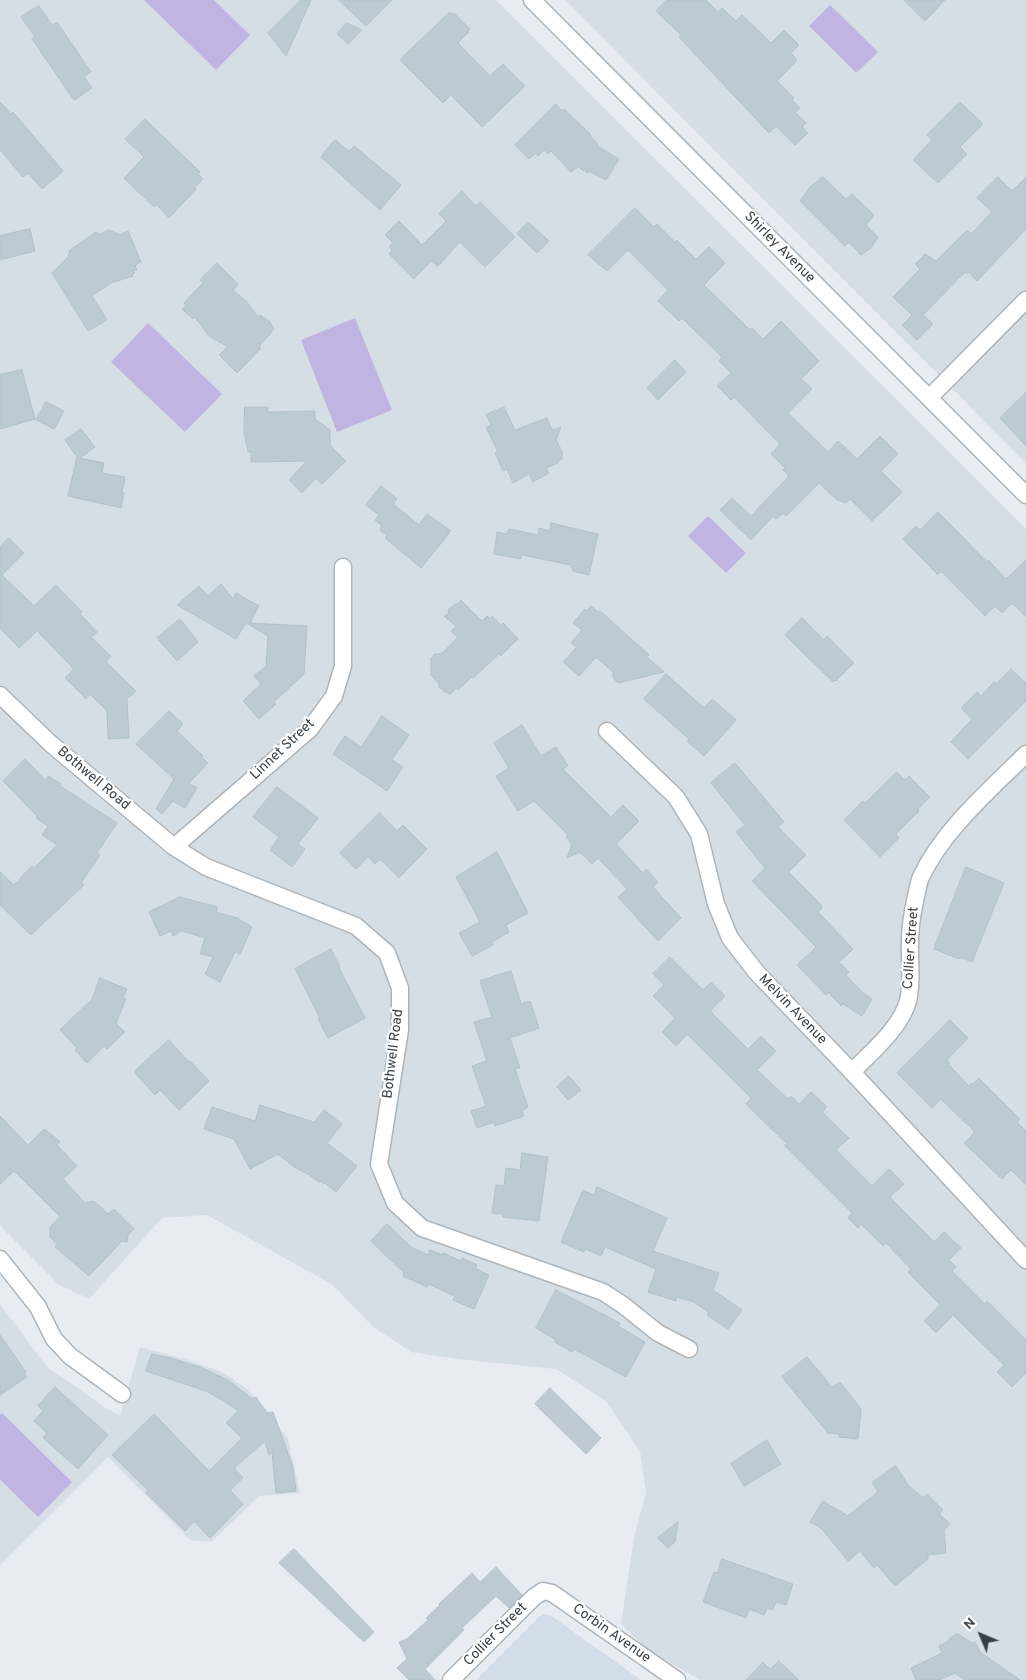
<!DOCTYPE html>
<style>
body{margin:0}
#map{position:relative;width:1026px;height:1680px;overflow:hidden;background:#e7ecf2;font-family:Overpass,sans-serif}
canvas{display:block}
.north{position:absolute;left:956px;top:1610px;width:50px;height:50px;-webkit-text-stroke:4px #fff;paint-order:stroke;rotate:315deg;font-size:14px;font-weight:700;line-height:20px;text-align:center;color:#373f44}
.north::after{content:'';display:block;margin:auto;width:18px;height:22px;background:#373f44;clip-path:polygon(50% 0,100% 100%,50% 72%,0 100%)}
</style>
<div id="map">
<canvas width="1026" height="1680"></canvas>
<div class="north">N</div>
</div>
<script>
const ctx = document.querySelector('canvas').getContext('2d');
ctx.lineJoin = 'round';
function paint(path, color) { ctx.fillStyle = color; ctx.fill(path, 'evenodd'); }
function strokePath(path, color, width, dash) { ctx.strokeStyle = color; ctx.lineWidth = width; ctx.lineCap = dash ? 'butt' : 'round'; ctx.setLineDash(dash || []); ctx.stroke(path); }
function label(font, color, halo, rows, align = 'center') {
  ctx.font = font + ' Overpass,sans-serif'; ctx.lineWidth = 4.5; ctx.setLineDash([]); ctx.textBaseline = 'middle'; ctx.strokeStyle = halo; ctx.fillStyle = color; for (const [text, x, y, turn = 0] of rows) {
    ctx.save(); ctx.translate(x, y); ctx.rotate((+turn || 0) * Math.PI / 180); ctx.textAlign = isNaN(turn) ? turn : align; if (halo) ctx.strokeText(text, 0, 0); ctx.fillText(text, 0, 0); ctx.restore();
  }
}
paint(new Path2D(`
 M0 0H496L1026 529V1680H700L647 1650 621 1624 634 1537 646 1493 640 1451 607 1402 556 1369 457 1359 411 1352 373 1327 333 1285 207 1215 162 1218 89 1299 58 1284 0 1226Z
 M565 0H1026V463Z
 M0 1304 47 1367 106 1408 120 1416 140 1347 185 1359 222 1372 246 1388 268 1411 288 1439 300 1493 259 1496 211 1542 190 1540 108 1457 0 1565Z`), '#d6dee5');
paint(new Path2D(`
 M544 1614 550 1615 641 1680H476L539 1617Z`), '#d3dde9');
paint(new Path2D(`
 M144 0H214L250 35 216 70Z
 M830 5 878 52 856 73 809 26Z
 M355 318 392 410 337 432 301 340Z
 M148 323 222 394 185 432 111 362Z
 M708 516 746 553 726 573 688 536Z
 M2 1413 72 1482 38 1517 0 1479V1415Z`), '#c0b4e2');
const building = new Path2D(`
 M301 0H311L286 56 268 33Z
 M339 0H392L366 26Z
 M667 0H706L718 12 722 8 736 21 742 15 771 43 784 30 799 45 791 53 797 60 777 81 794 98 792 100 800 108 795 112 806 123 802 127 808 133 795 145 776 126 769 133 679 37 681 35 656 11Z
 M904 0H945L925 21Z
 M39 6 52 25 57 22 91 72 84 77 92 88 74 100 32 39 35 37 21 17Z
 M449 13 455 14 470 29 467 31 469 32 458 43 490 76 503 64 525 86 482 127 451 95 443 103 400 60Z
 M347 23 362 30 348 44 337 34Z
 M0 102 11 114 13 112 63 171 42 189 28 173 23 177 0 150Z
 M960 102 983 124 960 147 967 154 938 183 913 160 932 140 927 135Z
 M556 104 562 111 564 109 591 135 590 136 597 143V146L619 159 606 180 589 171 588 173 578 167 571 172 551 151 548 154 544 150 538 156 536 153 529 159 515 145Z
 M145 119 200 172 198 174 203 179 194 188 196 189 169 218 157 205 154 207 124 178 144 157 125 139Z
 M335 140 349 151 354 146 401 185 380 210 321 157Z
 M823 177 846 199 852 194 874 215 866 225 878 237 871 248 861 255 849 242 845 246 800 201 810 187Z
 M998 177 1012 191 1026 177V229L977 281 969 272 967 274 965 272 923 315 933 324 917 340 902 325 912 315 893 297 920 269 915 264 925 254 936 261 967 230 971 234 992 212 977 198Z
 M462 191 476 206 480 202 515 237 485 267 460 242 438 266 431 261 414 279 389 254 392 250 389 247 393 242 385 235 399 221 422 245 446 221 439 214Z
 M635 208 654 227 657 224 675 242 677 240 696 259 709 247 725 263 704 285 750 330 752 328 763 339 781 321 819 361 801 379 812 389 788 413 828 452 838 441 857 459 880 436 898 454 881 471 902 492 872 521 850 499 846 503 837 500 819 483 786 516 783 513 776 519 773 516 751 540 720 510 732 498 751 516 789 476 783 470 785 468 771 454 780 444 734 397 731 400 717 386 731 373 719 361 722 357 682 318 679 321 658 301 668 290 628 250 607 271 588 255Z
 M528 222 549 241 537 253 517 234Z
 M30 229 35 251 0 260V236Z
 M109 230 120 235 128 231 141 262 135 265 137 270 133 271 135 273 132 274 133 276 111 283 92 296 107 320 88 331 52 273 68 257 70 250 96 232 99 234Z
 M217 263 238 284 233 290 247 302 258 317 260 315 269 321 274 329 259 347 261 348 237 373 219 355 228 347 209 336 195 317 193 319 182 309 186 305 184 303 203 283 200 280Z
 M675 360 686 372 658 400 647 388Z
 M22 370 35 419 0 429V375Z
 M1026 393V446L1000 418Z
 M46 402 64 411 54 429 36 420Z
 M245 407H268V412L315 411V419L330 430V445L346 461 322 484 316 478 302 493 289 480 307 461 251 462V452H248L244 432Z
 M504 407 515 430 547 418 552 430 561 427 556 440 562 451V459L559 460 558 463 546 468 549 473 533 482 529 474 513 483 507 469 503 471 495 453 498 452 486 427 491 425 486 415Z
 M81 429 95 447 80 458 104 463 102 473 125 477 122 493H124L121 508 68 496 77 457 65 440Z
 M381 486 397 499 393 504 419 525 427 514 451 531 421 568 385 538 387 536 380 530 382 526 375 520 379 515 366 505Z
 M938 512 987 562 988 560 1006 579 1026 560V617L1012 603 1002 613 995 606 985 616 942 572 937 574 903 539 916 526 920 530Z
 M551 523 598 534 589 575 573 571 571 565 522 555 521 559 494 554 497 532 507 534 509 529 538 535 539 528 550 531Z
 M9 538 24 553 2 575 34 606 56 585 82 612 80 614 97 632 91 637 111 656 106 662 136 691 127 699 129 738 108 739 107 711 90 694 86 699 65 678 74 669 37 631 19 648 0 628V547Z
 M221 584 233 599 236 593 259 606 250 623 307 626 304 674 274 702 276 704 259 719 243 701 261 684 254 676 266 666 268 636 246 623 236 639 177 605 199 586 208 596Z
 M461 600 482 621 487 616 490 619 492 616 501 625 503 623 518 639 501 656 499 654 473 678 472 677 458 690 456 688 450 694 445 692 439 687V684L431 675V658L435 654H441L458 637 451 631 456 626 444 616 449 613 448 610 455 604H458Z
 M591 606 598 612 600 611 649 655 647 657 664 672 618 683 613 678V672L596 657 579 676 563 662 577 647 571 643 582 630 573 623 585 609 587 611Z
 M802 618 824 640 827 636 854 663 836 681 835 680 833 682 785 635Z
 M180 619 198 642 177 661 157 638Z
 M1011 669 1026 683V701L968 759 951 742 972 719 961 708 977 692 981 696 994 682 996 684Z
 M666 674 704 708 712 699 736 720 704 756 687 741 689 739 644 699Z
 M169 711 183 724 177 731 203 756 201 757 208 763 189 783 197 788 185 808 173 801 162 814 156 809 174 779 136 744Z
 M382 716 409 735 392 760 403 767 387 791 333 754 345 736 361 747Z
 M522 725 541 756 556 747 568 766 563 769 611 817 623 805 639 821 616 844 643 873 646 869 658 882 653 887 681 918 658 941 618 897 627 889 598 858 592 864 580 852 567 858 572 844 566 837 568 835 534 801 518 811 496 776 509 768 494 743Z
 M25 759 45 780 48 776 61 784 60 786 117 823 97 853 100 855 81 883 84 885 31 935 0 905V872L14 885 32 866 34 868 57 845 42 835 48 826 36 818 37 816 3 781Z
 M735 763 784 822 778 827 806 855 789 872 821 905 822 908 818 912 853 949 839 962 849 972 846 975 864 994 872 999 862 1016 843 1004 841 1006 828 992 826 995 797 965 816 947 752 881 765 868 736 832 745 825 711 783Z
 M897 772 905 780 909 776 930 797 918 809 919 811 896 834 899 838 880 857 844 820 863 801 865 803Z
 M277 787 318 818 298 844 305 849 292 867 270 850 279 837 253 817Z
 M380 813 397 831 403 825 427 849 399 878 380 859 375 864 368 857 356 869 340 853Z
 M497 852 528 913 506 925 509 932 492 942 493 945 472 956 459 933 480 922 456 877Z
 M966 867 1004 883 972 962 960 957 959 959 934 949Z
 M180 897 217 907 216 912 237 918 252 927 240 954 235 952 220 982 205 974 213 957 200 954 205 938 182 931 173 936 171 931 160 936 149 912Z
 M331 949 340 967 339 968 365 1018 328 1038 318 1019 320 1018 295 969Z
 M670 957 703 990 711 982 725 996 710 1011 748 1049 761 1036 776 1051 757 1070 788 1099 791 1096 799 1104 811 1092 827 1107 822 1112 849 1138 836 1150 872 1186 889 1169 904 1184 890 1197 934 1242 944 1232 961 1248 949 1260 956 1267 952 1271 985 1304 987 1301 1026 1340V1373L1012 1387 997 1372 1004 1365 953 1315 936 1333 924 1321 940 1305 908 1272 911 1269 886 1243 883 1246 861 1224 858 1228 848 1218 852 1213 784 1145H788L746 1104 751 1098 687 1034 676 1046 662 1032 675 1018 653 996 664 985 653 974Z
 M511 971 521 1004 530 1001 539 1028 510 1038 520 1068 515 1069 528 1107 522 1111 524 1116 495 1126 494 1122 477 1128 471 1111 486 1106 472 1066 487 1061 474 1022 492 1017 480 981Z
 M100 978 127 989 123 998 126 999 116 1023 125 1032 107 1049 104 1046 87 1063 75 1050 77 1048 60 1030 92 999Z
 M950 1020 968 1038 947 1060 950 1063 948 1064 969 1086 972 1083 973 1084 979 1078 1020 1119 1017 1122 1026 1131V1185L1011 1170 1002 1179 964 1143 975 1132 941 1099 932 1108 897 1073Z
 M169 1040 188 1061 191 1062 209 1081 179 1110 160 1090 155 1095 135 1073 136 1070Z
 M569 1076 581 1090 568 1100 557 1087Z
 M260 1105 314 1122 324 1110 342 1124 327 1143 357 1166 336 1192 325 1183 324 1184 320 1181 319 1182 308 1174 294 1167 278 1154 250 1169 234 1139 204 1129 212 1107 255 1121Z
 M0 1116 28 1145 44 1129 51 1134 60 1142 57 1145 77 1166 63 1179 85 1203 94 1201 108 1214 114 1209 134 1229 128 1235 127 1242 122 1241 89 1276 55 1247 58 1244 50 1237V1227L60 1217 14 1171 0 1184Z
 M522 1153 548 1157 539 1221 503 1217V1214L492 1213 496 1185 504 1186 506 1168 520 1170Z
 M597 1187 667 1218 653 1251 719 1273 713 1290 742 1310 728 1329 707 1315 709 1313 694 1302 677 1297 676 1301 648 1292 656 1269 605 1247 601 1256 585 1249 584 1252 561 1242 583 1190 594 1195Z
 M387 1224 411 1247 428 1255 430 1250 442 1255 443 1253 461 1261 462 1258 477 1265 475 1268 489 1275 474 1309 453 1300 455 1296 428 1284 427 1287 403 1276 404 1273 371 1241Z
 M556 1290 620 1323 618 1326 645 1342 626 1377 574 1349 572 1352 555 1342 556 1340 536 1328Z
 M0 1335 26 1372 24 1373 27 1377 0 1395Z
 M152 1354 171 1358 200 1367 226 1379 236 1386 252 1399 256 1397 268 1415 267 1413 273 1412 293 1467 296 1491 276 1493 272 1452 269 1455 265 1441 234 1468 243 1478 230 1490 243 1504 210 1538 194 1521 185 1531 146 1493 148 1490 112 1455 154 1414 209 1471 242 1438 226 1423 238 1411 224 1401 206 1391 146 1371Z
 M807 1357 832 1387 840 1382 861 1409 858 1439 839 1437V1434L828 1433 782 1377Z
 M55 1387 108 1435 78 1469 43 1438 47 1433 34 1421 43 1411 38 1406Z
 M550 1388 601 1438 586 1454 535 1404Z
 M767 1440 781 1464 744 1486 731 1464Z
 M896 1466 908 1485 923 1498 927 1494 943 1510 939 1514 950 1524 944 1530 946 1553 928 1555V1559L895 1586 877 1565 874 1568 860 1551 848 1561 822 1529 810 1522 823 1501 848 1516 878 1492 872 1483Z
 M678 1522 675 1542 668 1548 658 1538Z
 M294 1549 374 1632 364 1642 279 1563Z
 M722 1559 793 1584 786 1605 776 1602 773 1610 767 1608 764 1615 749 1609 746 1618 703 1602 714 1572 717 1573Z
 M496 1567 522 1595 509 1608 496 1596 462 1628 464 1630 425 1669 435 1680H409L397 1668 407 1659 399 1642 407 1639 428 1620 426 1618 440 1605 439 1604 472 1573 480 1582Z
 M958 1634 972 1643 975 1642 980 1652 1020 1680H965L955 1673 939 1680H916L911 1668 942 1653 939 1646 949 1641 950 1638Z
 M779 1661 799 1680H746L763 1662 770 1669Z`);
paint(building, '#becad2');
strokePath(building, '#b2c1cc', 1);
const minor = new Path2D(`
 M532 0 1026 495
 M929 398 1026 300
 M0 695 51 744 174 847 206 867 356 926 387 953 400 988V1030L379 1164 395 1203 422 1228 603 1292 623 1305 658 1333 689 1349
 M607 731 676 797 699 834 716 904 730 938 757 973 852 1072 1026 1260
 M174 847 310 729 334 696 343 666V567
 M852 1072C872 1051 900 1029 908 1001 913 981 909 961 910 940 910 925 913 910 916 896 918 890 918 883 921 877 943 830 989 791 1026 754
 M0 1259 38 1307 54 1339 70 1356 122 1394
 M451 1680 534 1597 543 1591 552 1593 677 1680`);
strokePath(minor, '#abb5bc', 19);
strokePath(minor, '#fff', 16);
label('14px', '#373f44', '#fff', [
 ["Shirley Avenue",779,248,45],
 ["Linnet Street",283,750,-43],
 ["Bothwell Road",93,779,40],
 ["Collier Street",912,948,-86],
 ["Melvin Avenue",792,1010,46],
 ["Bothwell Road",394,1054,-83],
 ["Corbin Avenue",611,1634,35],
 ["Collier Street",496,1635,-45]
]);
</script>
